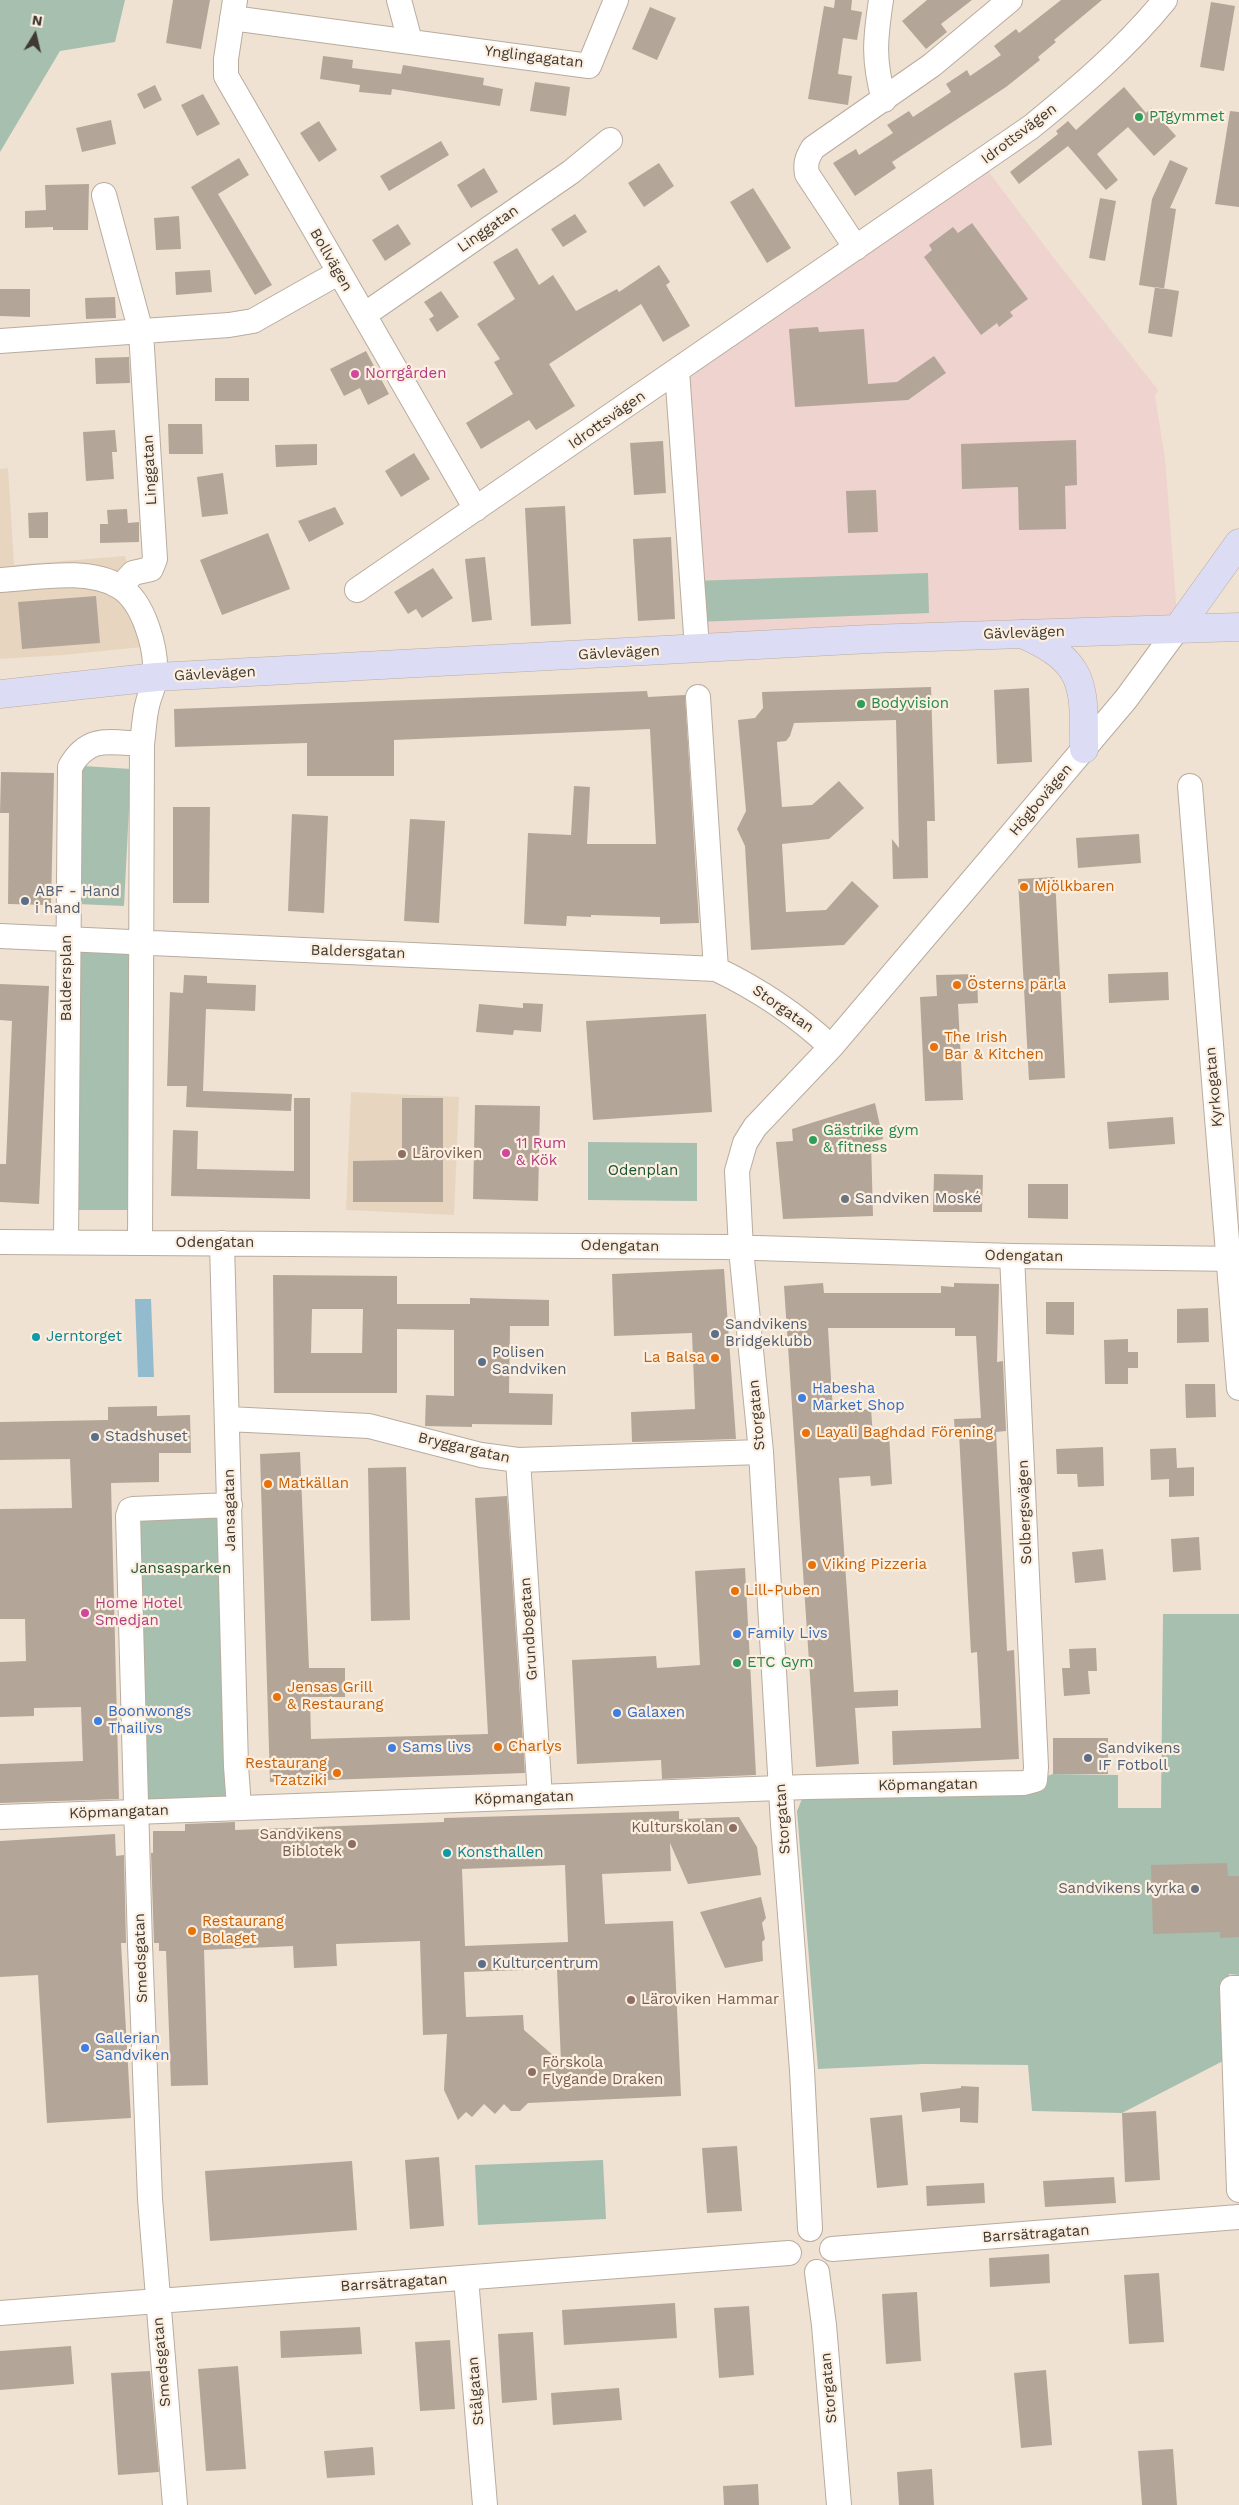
<!DOCTYPE html>
<meta charset="utf-8">
<style>
body{margin:0}
#map{position:relative;width:1239px;height:2505px;overflow:hidden;background:#efe2d3;font-family:"Work Sans",sans-serif}
canvas{display:block}
.north{position:absolute;left:10px;top:10px;width:50px;height:50px;-webkit-text-stroke:4px #fcefe0;paint-order:stroke;rotate:9deg;font-size:14px;font-weight:700;line-height:20px;text-align:center;color:#3e3933}
.north::after{content:'';display:block;margin:auto;width:18px;height:22px;background:#3e3933;clip-path:polygon(50% 0,100% 100%,50% 72%,0 100%)}
</style>
<div id="map">
<canvas width="1239" height="2505"></canvas>
<div class="north">N</div>
</div>
<script>
const ctx = document.querySelector('canvas').getContext('2d');
ctx.lineJoin = 'round';
function paint(path, color) { ctx.fillStyle = color; ctx.fill(path, 'evenodd'); }
function strokePath(path, color, width, dash) { ctx.strokeStyle = color; ctx.lineWidth = width; ctx.lineCap = dash ? 'butt' : 'round'; ctx.setLineDash(dash || []); ctx.stroke(path); }
function label(font, color, halo, rows, align = 'center') {
  ctx.font = font + ' "Work Sans",sans-serif'; ctx.lineWidth = 4.5; ctx.setLineDash([]); ctx.textBaseline = 'middle'; ctx.strokeStyle = halo; ctx.fillStyle = color; for (const [text, x, y, turn = 0] of rows) {
    ctx.save(); ctx.translate(x, y); ctx.rotate((+turn || 0) * Math.PI / 180); ctx.textAlign = isNaN(turn) ? turn : align; if (halo) ctx.strokeText(text, 0, 0); ctx.fillText(text, 0, 0); ctx.restore();
  }
}
paint(new Path2D(`
 M8 468 14 565 125 556 152 646 63 655 0 659V469Z
 M351 1092 459 1097 454 1215 346 1210Z`), '#e7d5c0');
paint(new Path2D(`
 M982 163 1053 257 1158 390 1155 396 1165 459 1178 628 697 648 677 371Z`), '#eed3cf');
paint(new Path2D(`
 M0 0H125L115 42 60 51 0 152Z
 M928 573 929 613 695 622 692 581Z
 M83 766 131 769 124 906 77 904Z
 M67 940 140 943 139 1210H66Z
 M588 1142 697 1143V1201L588 1200Z
 M230 1505 239 1807 136 1811 130 1510Z
 M1163 1614H1239V1975L1229 1974 1227 2059 1122 2113 1032 2111 1028 2065 923 2064 818 2069 797 1811 807 1787 1035 1780 1053 1774 1118 1775V1808H1161Z
 M603 2160 606 2219 478 2225 475 2165Z`), '#a7bfaf');
paint(new Path2D(`
 M135 1299H151L154 1377H138Z`), '#92bbcd');
paint(new Path2D(`
 M173 0H210L201 49 166 43Z
 M835 0H852L851 10 862 12 857 40 843 38 838 74 852 76 848 105 808 99 824 6 834 8Z
 M927 0H972L941 24 947 32 926 49 902 21Z
 M1061 0H1102L1054 40 1056 42 1038 57 1040 60 1006 87 892 162 896 168 855 196 833 163 856 149 859 155 893 133 887 125 909 111 913 117 951 92 946 84 967 70 970 76 1001 55 994 46 1016 29 1019 33Z
 M1211 2 1235 6 1224 71 1200 67Z
 M650 7 676 18 657 60 632 49Z
 M323 56 353 60 352 68 401 74 403 65 484 78 483 85 503 89 500 106 392 89 391 95 359 92 360 85 320 79Z
 M535 82 570 87 566 116 530 111Z
 M155 85 162 100 144 109 137 94Z
 M1124 87 1146 113 1151 108 1176 136 1154 156 1128 127 1097 154 1118 180 1106 190 1068 146 1019 184 1010 172 1058 134 1056 131 1068 121 1076 130Z
 M203 94 220 124 197 136 181 105Z
 M1230 111 1239 112V207L1215 204Z
 M111 120 116 144 82 152 76 128Z
 M319 121 337 150 319 162 300 133Z
 M441 141 449 155 389 191 380 176Z
 M239 158 249 175 218 194 272 285 255 295 191 187Z
 M1170 160 1188 168 1170 208 1176 209 1164 289 1139 285 1152 199Z
 M659 163 674 186 644 207 628 183Z
 M484 168 498 192 471 208 457 185Z
 M89 184 88 230H53V227L25 228V211L46 210 45 185Z
 M753 188 791 248 767 263 730 202Z
 M1100 198 1116 201 1105 261 1089 258Z
 M575 214 587 232 563 247 551 229Z
 M179 216 181 249 156 250 154 218Z
 M972 223 1028 299 1010 312 1013 316 999 327 997 323 981 335 924 257 932 250 929 245 953 227 958 233Z
 M398 224 411 244 385 261 372 240Z
 M517 248 539 285 553 275 576 311 617 289 619 292 659 265 670 282 666 285 690 326 663 342 641 304 549 364 575 406 536 430 529 420 481 449 466 423 513 394 494 362 500 359 477 324 515 299 493 262Z
 M210 270 212 292 176 295 175 272Z
 M1155 287 1179 291 1172 337 1148 333Z
 M0 289H30V317L0 316Z
 M441 291 459 317 437 332 429 319 434 316 424 302Z
 M115 297 116 318 86 319 85 298Z
 M818 327 819 332 864 329 868 384 897 382 934 356 946 373 908 400 795 407 789 329Z
 M366 351 389 394 368 405 360 388 344 396 330 369Z
 M129 357 130 383 96 384 95 358Z
 M215 378H249V401H215Z
 M168 424H202L203 454H169Z
 M115 430 117 452H112L114 479 86 481 83 432Z
 M1076 440 1077 485 1065 486 1066 529 1019 530 1018 487 962 489 961 444Z
 M663 441 666 493 634 495 630 443Z
 M317 444V465L276 467 275 445Z
 M414 453 430 479 401 497 385 471Z
 M223 473 228 514 202 517 197 477Z
 M876 490 878 532 848 533 846 491Z
 M565 506 571 624 531 626 525 508Z
 M335 507 344 524 309 542 298 521Z
 M127 509 128 523 139 522V542L100 543V524H108L107 510Z
 M48 512V538H29L28 513Z
 M268 533 290 589 222 615 200 560Z
 M671 537 675 619 638 621 633 539Z
 M485 557 492 620 472 622 465 559Z
 M433 568 453 598 422 618 416 609 408 614 394 592Z
 M96 596 100 643 22 649 18 602Z
 M931 687 935 821H927L928 878 893 879 892 839 899 848 896 720 794 723 790 736 786 741 777 742 782 807 812 805 839 781 864 808 829 839 782 844 786 912 826 910 852 881 879 906 844 945 751 950 745 846 737 829 746 811 738 720 755 718 763 708 762 692Z
 M1029 688 1032 762 997 764 994 690Z
 M647 691 648 697 685 695 699 923 660 924V917L591 915V917L567 916 566 926 524 924 528 833 571 835 574 786 590 787 587 844H656L650 729 394 740V776H307V743L175 747 174 709Z
 M1 772 54 773 51 905 8 904 9 813H0Z
 M173 807H210L209 903H173Z
 M292 814 328 816 324 913 288 911Z
 M410 819 445 821 439 923 404 921Z
 M1139 834 1141 863 1078 868 1076 838Z
 M1055 877 1065 1078 1029 1080 1018 879Z
 M1168 972 1169 1000 1109 1003 1108 974Z
 M977 974 978 1003 958 1004 963 1100 925 1101 920 997 937 996 936 975Z
 M184 975 207 976V983L256 985 255 1011 206 1009 203 1091 292 1094 291 1111 186 1107 187 1086H167L170 992 183 993Z
 M0 984 49 986 39 1204 0 1202V1164H6L12 1021 0 1020Z
 M523 1003 543 1004 541 1032 514 1030 513 1035 476 1032 479 1004 523 1008Z
 M706 1014 712 1112 593 1120 586 1021Z
 M294 1098H310V1199L171 1196 173 1130 198 1131 197 1169 294 1171Z
 M402 1098H443V1202H353V1161L402 1160Z
 M875 1103 883 1139 871 1142 873 1216 783 1219 776 1142 793 1141 792 1129Z
 M475 1105 540 1106 538 1201 473 1199Z
 M1173 1117 1175 1144 1109 1149 1107 1122Z
 M934 1174 983 1175 982 1212H933Z
 M1028 1184H1068V1219L1028 1218Z
 M724 1269 736 1439 632 1442 631 1412 695 1409 692 1333 614 1336 612 1274Z
 M273 1275 397 1276V1304H470V1298L549 1300V1326H510L509 1393 553 1394 552 1425 472 1424V1427L425 1426 426 1395 454 1396V1330L397 1329V1393H274ZM312 1309H363L362 1353H311Z
 M823 1283 824 1293H941V1286L954 1287V1283L999 1284 997 1362 1003 1361 1006 1431 996 1432 1007 1651 1014 1650 1019 1759 893 1765 892 1731 981 1728 977 1652 971 1653 959 1434H955L954 1419 981 1418 976 1336H955V1328H828L833 1412 871 1409 873 1436 889 1434 892 1484 871 1486 870 1476 839 1478 854 1692 898 1690V1706L855 1708 859 1764 816 1767 784 1286Z
 M1046 1302H1074V1335L1046 1334Z
 M1208 1308 1209 1342 1177 1343V1309Z
 M1128 1339V1352H1138V1368H1128V1384H1105L1104 1340Z
 M1185 1384H1215L1216 1417 1186 1418Z
 M157 1406V1416L190 1415 191 1453H159V1482L111 1483 119 1799 0 1803V1764L83 1761 81 1707 34 1708V1716L0 1717V1662L26 1661 25 1619H0V1509L72 1508 70 1459 0 1460V1422L108 1420V1407Z
 M1103 1447 1104 1486 1078 1487 1077 1474H1057L1056 1449Z
 M1176 1448 1177 1468 1194 1467V1496L1169 1497V1479L1151 1480 1150 1449Z
 M300 1452 309 1668H345V1697H310L311 1739 488 1734 475 1498 507 1496 525 1773 270 1782 260 1454Z
 M406 1467 410 1620 371 1621 368 1468Z
 M1199 1537 1201 1570 1173 1572 1171 1539Z
 M1103 1549 1106 1580 1075 1583 1072 1552Z
 M745 1568 756 1775 662 1779 661 1760 577 1764 572 1660 656 1656 657 1668 700 1665 695 1571Z
 M1096 1648 1097 1671H1088L1090 1694 1064 1696 1062 1668H1070L1069 1649Z
 M1053 1738H1108V1774H1053Z
 M679 1811V1819L739 1817 757 1847 761 1875 688 1884 670 1843 671 1871 602 1874 605 1924 673 1921 681 2096 528 2103 520 2111H511L504 2104 495 2114 484 2104 472 2117 466 2112 458 2120 444 2090 447 2034 423 2035 420 1941 336 1944 337 1966 294 1968 293 1946 204 1950 208 2085 171 2086 166 1951H159V1943H154L151 1853H153V1831H185V1824L235 1822V1830L444 1822V1818ZM565 1865 568 1942 465 1946 462 1869ZM557 1969 561 2062 524 2030 523 2015 466 2017 464 1972Z
 M115 1834 116 1856 124 1855 126 1943H121L131 2118 47 2123 38 1975 0 1977V1841Z
 M1227 1863 1228 1876H1239V1937L1220 1938V1932L1153 1934 1151 1865Z
 M761 1897 766 1918 762 1923 765 1939 762 1942 763 1961 725 1968 700 1912Z
 M961 2086 979 2087 978 2123 960 2122V2108L922 2112 920 2093 961 2088Z
 M1156 2111 1160 2180 1125 2182 1122 2113Z
 M902 2115 908 2185 877 2188 870 2118Z
 M737 2146 742 2211 707 2213 702 2148Z
 M439 2157 444 2226 410 2229 405 2160Z
 M352 2161 357 2230 210 2241 205 2171Z
 M1114 2177 1116 2203 1045 2207 1043 2181Z
 M984 2183 985 2203 927 2206 926 2186Z
 M1049 2254 1050 2283 990 2287 989 2258Z
 M1159 2273 1164 2342 1129 2344 1124 2275Z
 M917 2292 921 2361 886 2364 882 2294Z
 M675 2303 677 2338 564 2345 562 2310Z
 M749 2306 754 2375 719 2378 714 2308Z
 M360 2327 362 2354 281 2358 280 2331Z
 M533 2332 537 2400 502 2403 498 2334Z
 M450 2340 455 2409 420 2411 415 2342Z
 M71 2346 74 2384 0 2390V2351Z
 M238 2366 246 2469 206 2471 198 2369Z
 M1046 2370 1052 2445 1021 2448 1014 2373Z
 M150 2371 159 2472 118 2475 111 2373Z
 M619 2388 622 2420 553 2425 551 2393Z
 M373 2447 375 2475 327 2478 324 2451Z
 M1173 2449 1177 2505H1142L1138 2451Z
 M932 2469 934 2505H899L897 2472Z
 M758 2484 759 2505H724L723 2486Z`), '#b3a698');
const street = new Path2D(`
 M235 0 226 59V76L476 509
 M399 0 410 41
 M881 0C875 40 873 60 884 100
 M232 18 589 66 616 0
 M104 195 141 332 155 559 151 569 133 573 120 587C144 602 157 649 155 676 155 685 150 694 148 702 144 716 144 730 142 744L140 1243
 M856 248 807 174C805 163 807 158 813 148L932 65 1010 0
 M364 315 571 172 610 140
 M0 341 229 325 253 321 338 273
 M677 371 697 648
 M0 580C36 578 88 567 120 587
 M357 590 1031 127C1079 88 1126 48 1165 0
 M698 697 716 969C760 990 796 1014 831 1047
 M1190 786 1239 1388
 M0 936 716 969
 M0 1242 725 1247 1012 1256 1239 1259
 M66 1242 70 767C88 735 109 742 142 744
 M222 1243 236 1766 239 1807
 M228 1419 369 1426 481 1455 518 1460 761 1452
 M518 1460 540 1797
 M0 1817 807 1787 1024 1783 1035 1780 1036 1767 1012 1256
 M1239 1988H1232L1239 2190
 M810 2229 802 2070 783 1824 761 1452 741 1249 737 1171 745 1143 755 1127 831 1047 989 861 1126 699 1178 628
 M832 2249 1239 2217
 M817 2272 824 2325 839 2505
 M466 2278 485 2505
 M0 2313 789 2253
 M175 2505 150 2199 140 1945 128 1516 130 1510 133 1509 230 1505`);
const secondary = new Path2D(`
 M1178 628 1239 543
 M1022 634C1086 662 1084 684 1084 749
 M0 694 156 677 870 639 1239 627`);
strokePath(street, '#b9ac9e', 26);
strokePath(secondary, '#b9ac9e', 29);
strokePath(street, '#fff', 24);
strokePath(secondary, '#dcddf5', 28);
for (const [x, y, r, color] of [
 [1139,117,5,"#2e9e5b"],
 [355,374,5,"#d1479c"],
 [861,704,5,"#2e9e5b"],
 [1024,887,5,"#e8710a"],
 [25,901,5,"#5c6f8a"],
 [957,985,5,"#e8710a"],
 [934,1047,5,"#e8710a"],
 [813,1140,5,"#2e9e5b"],
 [506,1153,5,"#d1479c"],
 [402,1154,5,"#8d6e63"],
 [845,1199,5,"#6b7280"],
 [715,1334,5,"#5c6f8a"],
 [36,1337,5,"#0f9aa8"],
 [715,1358,5,"#e8710a"],
 [482,1362,5,"#5c6f8a"],
 [802,1398,5,"#3f7fe0"],
 [806,1433,5,"#e8710a"],
 [95,1437,5,"#5c6f8a"],
 [268,1484,5,"#e8710a"],
 [812,1565,5,"#e8710a"],
 [735,1591,5,"#e8710a"],
 [85,1613,5,"#d1479c"],
 [737,1634,5,"#3f7fe0"],
 [737,1663,5,"#2e9e5b"],
 [277,1697,5,"#e8710a"],
 [617,1713,5,"#3f7fe0"],
 [98,1721,5,"#3f7fe0"],
 [498,1747,5,"#e8710a"],
 [392,1748,5,"#3f7fe0"],
 [1088,1758,5,"#5c6f8a"],
 [337,1773,5,"#e8710a"],
 [733,1828,5,"#8d6e63"],
 [352,1844,5,"#8d6e63"],
 [447,1853,5,"#0f9aa8"],
 [1195,1889,5,"#6b7280"],
 [192,1931,5,"#e8710a"],
 [482,1964,5,"#5c6f8a"],
 [631,2000,5,"#8d6e63"],
 [85,2048,5,"#3f7fe0"],
 [532,2072,5,"#8d6e63"]
]) { const dot = new Path2D(); dot.arc(x, y, r, 0, 2 * Math.PI); ctx.fillStyle = color; ctx.fill(dot); strokePath(dot, '#fcefe0', 2); }
label('15px', '#3e3933', '#fcefe0', [
 ["Ynglingagatan",534,57,7],
 ["Idrottsvägen",1019,134,-37],
 ["Linggatan",488,229,-35],
 ["Bollvägen",331,260,60],
 ["Idrottsvägen",607,420,-35],
 ["Linggatan",150,470,-93],
 ["Gävlevägen",1024,633,-2],
 ["Gävlevägen",619,653,-3],
 ["Gävlevägen",215,674,-3],
 ["Högbovägen",1041,800,-50],
 ["Baldersgatan",358,952,2],
 ["Baldersplan",67,978,-90],
 ["Storgatan",783,1009,35],
 ["Kyrkogatan",1214,1087,-95],
 ["Odengatan",215,1243],
 ["Odengatan",620,1246,1],
 ["Odengatan",1024,1256,1],
 ["Storgatan",757,1415,-95],
 ["Bryggargatan",464,1448,13],
 ["Jansagatan",230,1510,-91],
 ["Solbergsvägen",1025,1512,-92],
 ["Grundbogatan",529,1629,-94],
 ["Köpmangatan",928,1785,-1],
 ["Köpmangatan",524,1798,-2],
 ["Köpmangatan",119,1812,-2],
 ["Storgatan",783,1819,-94],
 ["Smedsgatan",141,1958,-92],
 ["Barrsätragatan",1036,2234,-4],
 ["Barrsätragatan",394,2283,-4],
 ["Smedsgatan",162,2362,-95],
 ["Storgatan",829,2388,-95],
 ["Stålgatan",476,2391,-95]
]);
label('15px', '#27864d', '#fcefe0', [
 ["PTgymmet",1149,117],
 ["Bodyvision",871,704],
 ["Gästrike gym",823,1131],
 ["& fitness",823,1148],
 ["ETC Gym",747,1663]
], 'left');
label('15px', '#b23c85', '#fcefe0', [
 ["Norrgården",365,374],
 ["11 Rum",516,1144],
 ["& Kök",516,1161],
 ["Home Hotel",95,1604],
 ["Smedjan",95,1621]
], 'left');
label('15px', '#c56008', '#fcefe0', [
 ["Mjölkbaren",1034,887],
 ["Österns pärla",967,985],
 ["The Irish",944,1038],
 ["Bar & Kitchen",944,1055],
 ["La Balsa",705,1358,"right"],
 ["Layali Baghdad Förening",816,1433],
 ["Matkällan",278,1484],
 ["Viking Pizzeria",822,1565],
 ["Lill-Puben",745,1591],
 ["Jensas Grill",287,1688],
 ["& Restaurang",287,1705],
 ["Charlys",508,1747],
 ["Restaurang",327,1764,"right"],
 ["Tzatziki",327,1781,"right"],
 ["Restaurang",202,1922],
 ["Bolaget",202,1939]
], 'left');
label('15px', '#4e5e75', '#fcefe0', [
 ["ABF - Hand",35,892],
 ["i hand",35,909],
 ["Sandvikens",725,1325],
 ["Bridgeklubb",725,1342],
 ["Polisen",492,1353],
 ["Sandviken",492,1370],
 ["Stadshuset",105,1437],
 ["Sandvikens",1098,1749],
 ["IF Fotboll",1098,1766],
 ["Kulturcentrum",492,1964]
], 'left');
label('15px', '#785e54', '#fcefe0', [
 ["Läroviken",412,1154],
 ["Kulturskolan",723,1828,"right"],
 ["Sandvikens",342,1835,"right"],
 ["Biblotek",342,1852,"right"],
 ["Läroviken Hammar",641,2000],
 ["Förskola",542,2063],
 ["Flygande Draken",542,2080]
], 'left');
label('15px', '#185435', '#fcefe0', [
 ["Odenplan",643,1171],
 ["Jansasparken",181,1569]
]);
label('15px', '#5b616d', '#fcefe0', [
 ["Sandviken Moské",855,1199],
 ["Sandvikens kyrka",1185,1889,"right"]
], 'left');
label('15px', '#0d838f', '#fcefe0', [
 ["Jerntorget",46,1337],
 ["Konsthallen",457,1853]
], 'left');
label('15px', '#366cbe', '#fcefe0', [
 ["Habesha",812,1389],
 ["Market Shop",812,1406],
 ["Family Livs",747,1634],
 ["Boonwongs",108,1712],
 ["Thailivs",108,1729],
 ["Galaxen",627,1713],
 ["Sams livs",402,1748],
 ["Gallerian",95,2039],
 ["Sandviken",95,2056]
], 'left');
</script>
